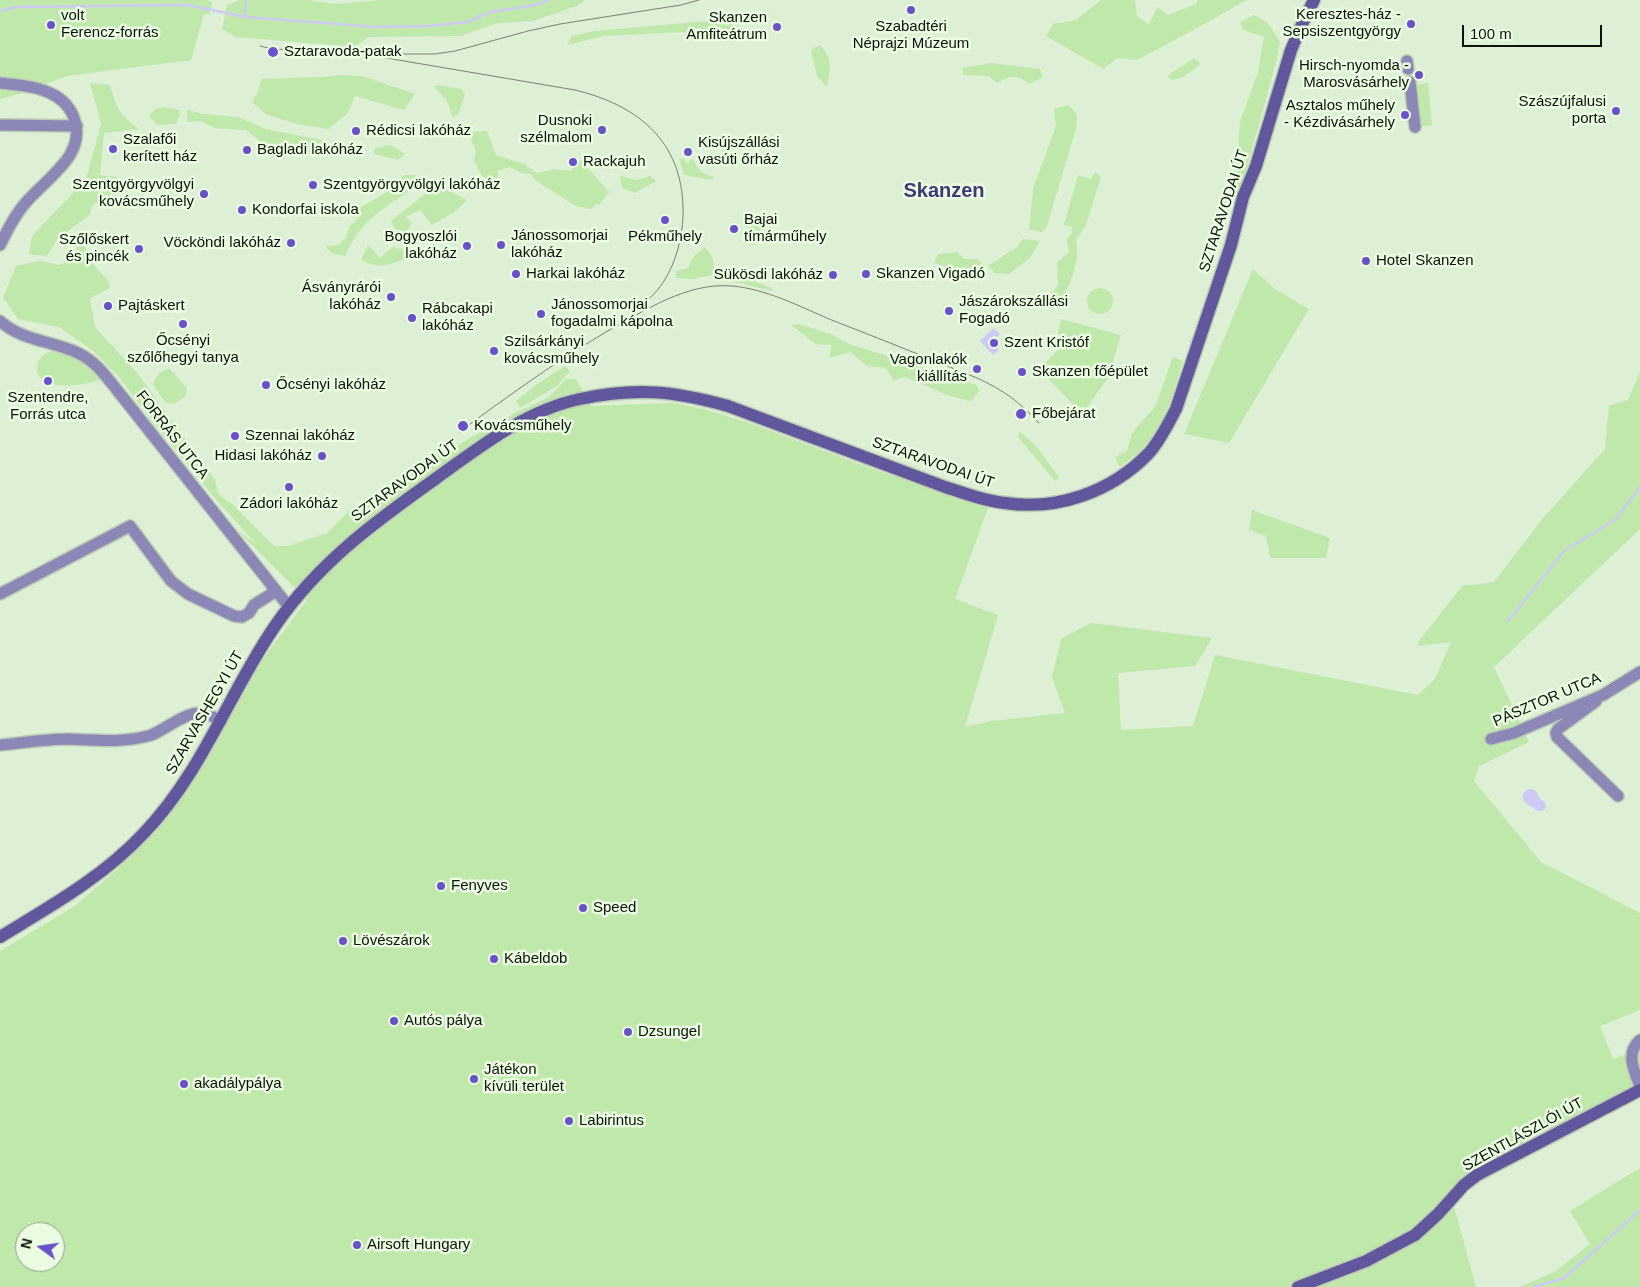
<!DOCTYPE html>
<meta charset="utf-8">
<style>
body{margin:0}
#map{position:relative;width:1640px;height:1287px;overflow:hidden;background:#ddefd4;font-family:Helvetica,sans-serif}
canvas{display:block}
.north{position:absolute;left:15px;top:1222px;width:50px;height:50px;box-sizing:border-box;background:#eafce1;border:1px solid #929f8b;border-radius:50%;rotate:284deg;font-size:14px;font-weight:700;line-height:20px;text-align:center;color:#0d130a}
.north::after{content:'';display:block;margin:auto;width:18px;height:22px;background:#6a51ca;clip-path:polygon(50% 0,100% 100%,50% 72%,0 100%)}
.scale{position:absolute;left:1462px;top:25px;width:140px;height:22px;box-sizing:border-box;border:2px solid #0d130a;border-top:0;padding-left:6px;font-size:15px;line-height:18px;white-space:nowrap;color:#0d130a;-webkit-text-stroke:4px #eafce1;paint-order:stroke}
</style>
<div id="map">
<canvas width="1640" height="1287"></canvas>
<div class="north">N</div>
<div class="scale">100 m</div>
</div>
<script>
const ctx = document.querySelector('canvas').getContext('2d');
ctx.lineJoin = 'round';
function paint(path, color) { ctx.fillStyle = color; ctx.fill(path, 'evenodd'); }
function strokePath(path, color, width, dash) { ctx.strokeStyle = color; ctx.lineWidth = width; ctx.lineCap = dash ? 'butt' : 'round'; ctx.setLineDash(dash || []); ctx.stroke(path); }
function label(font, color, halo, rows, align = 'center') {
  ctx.font = font + ' Helvetica,sans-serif'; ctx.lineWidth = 5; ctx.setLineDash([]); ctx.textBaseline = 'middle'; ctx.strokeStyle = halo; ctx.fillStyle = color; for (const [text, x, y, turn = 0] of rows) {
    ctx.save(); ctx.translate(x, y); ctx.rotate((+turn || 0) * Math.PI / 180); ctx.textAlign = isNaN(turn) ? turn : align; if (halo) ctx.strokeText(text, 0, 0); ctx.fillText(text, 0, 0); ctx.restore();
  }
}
paint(new Path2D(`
 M0 0H208V1L212 2 210 15 204 14 191 60 67 76 20 94 0 99Z
 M239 0H308L334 4 382 0H585L577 6 533 21 498 23 460 36 368 37 355 47 236 37 222 29 227 5Z
 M1101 0H1135L1137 16 1149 25 1157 7 1168 15 1196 4 1198 0H1246L1201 26 1137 60 1118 58 1103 69 1046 36 1053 24 1076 20Z
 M1254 15 1268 23 1280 42 1276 63 1241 189 1235 187 1240 122 1258 72 1264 37 1244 30 1240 22Z
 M731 19 739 26 720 41 683 32 604 36 567 45 572 36 595 31Z
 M820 45C834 59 830 69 827 87L817 76 811 50Z
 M1194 58 1201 64 1183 77 1172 80 1167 76Z
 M991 63 1040 69 1043 77 1029 84C1017 73 1010 76 997 83L989 76 963 75V68Z
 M341 75 362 76 415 94 404 110 355 96 348 113 328 129 296 124 266 114 252 102 259 90 261 79 322 77Z
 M90 83 110 85C116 108 119 114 139 129L104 133 100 175 117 177 119 181 108 198 92 205 90 215 58 238 47 256 29 254 32 236 86 179 101 124Z
 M1428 83 1432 125 1418 127 1413 85Z
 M438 85 461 89 465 93 459 113 453 118 447 101 434 87Z
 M1068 105 1076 113 1077 125 1047 226 1042 232 1029 230 1033 189 1056 126 1054 109Z
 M162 107 179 110 180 115 176 124 158 125 149 117 155 109Z
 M187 110 203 114 238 117 266 129 326 141 318 153 303 155 282 149 271 150 246 130 214 128 201 121 187 122Z
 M487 131 496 155 524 164 537 173 554 169 570 171 581 160 609 192 599 205 597 203 591 209 576 206 536 181 530 174 522 173 510 167 498 171V184L482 176 474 161 476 151 468 132Z
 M391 145 405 154 398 160 374 154 375 148Z
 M684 158 687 163 693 159C698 170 702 175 714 177L712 180 684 175 679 159Z
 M1095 172 1101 177 1086 225 1076 240C1081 262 1069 286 1059 305L1051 304 1048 297 1058 286 1057 263 1069 252 1067 239 1072 233V227L1064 225 1078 175 1091 179Z
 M405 175H415L421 178C415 189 404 194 394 201 370 218 357 229 345 256L334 254 326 248 327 246 338 245 346 238 349 227 358 219 359 208 381 196Z
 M620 176 636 180 650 176 656 181 635 193 622 188Z
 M435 186 448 190 467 200 453 213 432 225 420 210 406 217 412 223 406 232 395 229 391 221Z
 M752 216 760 223 762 235 754 245 750 244 748 233Z
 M1023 239 1040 241 1030 258 1009 274 995 273 988 266 1017 247Z
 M78 242 85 247 93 264 109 282 110 288 90 298 95 327 138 374 215 480 218 494 232 504 274 546H288L327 533 352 508 373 501 448 448 451 450 468 439 517 412 549 397 566 379H576L591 406 672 403 704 409 755 425 864 466 988 508 955 599 998 615 965 727 991 721 1065 713 1052 677 1061 639 1091 623 1212 638 1195 666 1118 673 1121 730 1193 726 1215 655 1418 695 1435 679 1451 642 1419 646 1418 642 1463 585H1474L1494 582 1543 518 1605 449 1609 406 1628 400 1640 372V529L1494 667 1529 742 1479 766 1474 781 1541 862 1640 913V1010L1600 1026 1613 1059 1640 1049V1082L1485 1167 1450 1192 1476 1287H0V951L75 906 114 872 150 837 199 770 253 672 307 600 237 530 255 543 214 497 154 424 119 377 92 350 59 327 18 319 3 297 16 266 40 261 59 265 72 260ZM25 1232H55V1262H25Z
 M368 245 380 258 393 247 406 250 408 257C388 266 381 269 361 260Z
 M705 247 713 258 715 274 694 279 675 278 677 271 688 268 693 257Z
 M957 252 964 259H978L983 264 981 271C964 275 950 268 934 263L938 254Z
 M724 268 773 289 771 291 741 283 730 282 725 276Z
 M1253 269 1275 289 1309 309 1229 443 1184 434Z
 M1087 301a13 13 0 1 1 26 0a13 13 0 1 1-26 0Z
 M1061 319 1121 335 1108 378 1082 414 1039 369 1066 342 1058 333Z
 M799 324 831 334 849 344 907 362 942 375 977 385 979 391 972 400 969 401 950 396 905 377 894 381 886 368 867 366 850 352 829 358 832 345 816 344 791 325Z
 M53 351C72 354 89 365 102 380 83 384 53 392 38 375 34 363 41 353 53 351Z
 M1173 357 1183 361C1174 392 1165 427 1140 451 1134 457 1126 462 1119 467L1115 457 1127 451 1132 433 1155 407Z
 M565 366 570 371 557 386 520 408 516 401 537 384Z
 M170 369 187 388 185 397 173 404 166 403 153 385C156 375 159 371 170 369Z
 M1019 431 1036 446 1059 477 1055 481 1018 437Z
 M1252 510 1330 538 1326 558H1270L1266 536 1249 530Z
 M1640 1168V1287H1520L1556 1271 1590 1244 1570 1211Z`), '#c0e8aa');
paint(new Path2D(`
 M994 328 1000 334 996 337 994 335 987 342 993 348 996 347 999 350 993 355 980 341Z
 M1532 789 1537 792 1540 799 1545 802 1546 807 1543 811H1538L1524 802C1521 795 1524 789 1532 789Z`), '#cdcaf5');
strokePath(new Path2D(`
 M0 11 16 7 188 5 245 17 377 27 428 26 467 22 490 12 536 5 549 0
 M245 17 246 0
 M1508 621 1565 550 1615 520 1640 487
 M1534 1287 1564 1278 1640 1210`), '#cdcaf5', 2.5);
const street = new Path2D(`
 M1407 61 1408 69
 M1410 82 1415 127
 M0 83C15 85 31 85 45 91 73 101 85 129 70 155 59 172 42 185 28 200 16 213 8 229 0 245
 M0 125 77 126
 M0 321C22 341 53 341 78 353 95 361 106 376 117 390L289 607
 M0 594 130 526 171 581 188 594 234 616 242 617 249 613 254 605 276 591
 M1596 701 1558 729 1556 733 1557 737 1618 796
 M1491 739 1514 733 1603 695 1640 672
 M0 745C22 743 46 739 68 739 97 740 120 743 148 736 166 731 187 708 207 714 212 716 217 719 221 721
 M1640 1040C1625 1053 1634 1071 1640 1086`);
const secondary = new Path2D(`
 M0 937C51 906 103 877 144 833 202 773 229 693 275 626 319 562 376 521 438 477 481 446 527 410 580 399 636 387 674 391 728 406L945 487C965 493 984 501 1005 503 1057 511 1111 492 1148 454 1160 441 1168 424 1176 409L1231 245 1243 197 1256 166 1291 50 1303 22 1314 0
 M1298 1287 1366 1261 1415 1235 1438 1214 1464 1185 1477 1175 1640 1090`);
strokePath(street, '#bcccb4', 14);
strokePath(secondary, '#bcccb4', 15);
strokePath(street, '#8b87b7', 11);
strokePath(secondary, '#60579c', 12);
strokePath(new Path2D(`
 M260 46 273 49 362 53
 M357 53 575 90C641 106 685 144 683 216 682 239 676 262 664 281 657 293 645 302 635 312
 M397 54H435L455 51 528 31 560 24 681 5 699 0
 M459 432C507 397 555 362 606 332 644 311 687 282 732 286 766 289 799 306 829 319 878 338 928 358 977 378 1005 391 1018 401 1039 423`), '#768270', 1);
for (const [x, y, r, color] of [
 [911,10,5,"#6a51ca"],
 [1411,24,5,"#6a51ca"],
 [51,25,5,"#6a51ca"],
 [777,27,5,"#6a51ca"],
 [273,52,6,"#6a51ca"],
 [1419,75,5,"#6a51ca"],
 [1616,111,5,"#6a51ca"],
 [1405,115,5,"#6a51ca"],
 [602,130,5,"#6a51ca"],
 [356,131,5,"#6a51ca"],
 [113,149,5,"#6a51ca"],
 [247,150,5,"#6a51ca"],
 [688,152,5,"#6a51ca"],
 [573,162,5,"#6a51ca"],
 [313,185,5,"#6a51ca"],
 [204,194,5,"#6a51ca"],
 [242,210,5,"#6a51ca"],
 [665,220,5,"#6a51ca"],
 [734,229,5,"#6a51ca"],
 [291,243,5,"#6a51ca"],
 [501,245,5,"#6a51ca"],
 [467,246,5,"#6a51ca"],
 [139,249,5,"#6a51ca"],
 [1366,261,5,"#6a51ca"],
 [516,274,5,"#6a51ca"],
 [866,274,5,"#6a51ca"],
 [833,275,5,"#6a51ca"],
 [391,297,5,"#6a51ca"],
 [108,306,5,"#6a51ca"],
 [949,311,5,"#6a51ca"],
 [541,314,5,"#6a51ca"],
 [412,318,5,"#6a51ca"],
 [183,324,5,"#6a51ca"],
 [994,343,5,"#6a51ca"],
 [494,351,5,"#6a51ca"],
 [977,369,5,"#6a51ca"],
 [1022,372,5,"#6a51ca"],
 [48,381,5,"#6a51ca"],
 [266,385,5,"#6a51ca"],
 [1021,414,6,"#6a51ca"],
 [463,426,6,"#6a51ca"],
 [235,436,5,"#6a51ca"],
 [322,456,5,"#6a51ca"],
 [289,487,5,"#6a51ca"],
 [441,886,5,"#6a51ca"],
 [583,908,5,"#6a51ca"],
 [343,941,5,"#6a51ca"],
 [494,959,5,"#6a51ca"],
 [394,1021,5,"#6a51ca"],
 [628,1032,5,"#6a51ca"],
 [474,1079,5,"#6a51ca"],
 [184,1084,5,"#6a51ca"],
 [569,1121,5,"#6a51ca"],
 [357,1245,5,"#6a51ca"]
]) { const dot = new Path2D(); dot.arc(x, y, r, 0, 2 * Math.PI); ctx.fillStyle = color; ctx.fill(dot); strokePath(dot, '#eafce1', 2); }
label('15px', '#0d130a', '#eafce1', [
 ["Keresztes-ház -",1401,15,"right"],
 ["Sepsiszentgyörgy",1401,32,"right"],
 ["volt",61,16],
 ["Ferencz-forrás",61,33],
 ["Skanzen",767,18,"right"],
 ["Amfiteátrum",767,35,"right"],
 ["Szabadtéri",911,27,"center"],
 ["Néprajzi Múzeum",911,44,"center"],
 ["Sztaravoda-patak",284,52],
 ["Hirsch-nyomda -",1409,66,"right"],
 ["Marosvásárhely",1409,83,"right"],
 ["Szászújfalusi",1606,102,"right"],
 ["porta",1606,119,"right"],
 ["Asztalos műhely",1395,106,"right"],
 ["- Kézdivásárhely",1395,123,"right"],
 ["Dusnoki",592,121,"right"],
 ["szélmalom",592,138,"right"],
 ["Rédicsi lakóház",366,131],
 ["Szalafői",123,140],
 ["kerített ház",123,157],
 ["Kisújszállási",698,143],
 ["vasúti őrház",698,160],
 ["Bagladi lakóház",257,150],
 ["Rackajuh",583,162],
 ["Szentgyörgyvölgyi",194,185,"right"],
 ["kovácsműhely",194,202,"right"],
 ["Szentgyörgyvölgyi lakóház",323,185],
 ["Kondorfai iskola",252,210],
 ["Bajai",744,220],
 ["tímárműhely",744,237],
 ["Jánossomorjai",511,236],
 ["lakóház",511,253],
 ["Bogyoszlói",457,237,"right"],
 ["lakóház",457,254,"right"],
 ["Pékműhely",665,237,"center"],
 ["Szőlőskert",129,240,"right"],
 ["és pincék",129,257,"right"],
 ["Vöcköndi lakóház",281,243,"right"],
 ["Hotel Skanzen",1376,261],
 ["Harkai lakóház",526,274],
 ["Skanzen Vigadó",876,274],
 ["Sükösdi lakóház",823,275,"right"],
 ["Ásványrárói",381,288,"right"],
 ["lakóház",381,305,"right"],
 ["Jászárokszállási",959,302],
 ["Fogadó",959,319],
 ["Jánossomorjai",551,305],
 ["fogadalmi kápolna",551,322],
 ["Pajtáskert",118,306],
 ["Rábcakapi",422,309],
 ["lakóház",422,326],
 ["Őcsényi",183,341,"center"],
 ["szőlőhegyi tanya",183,358,"center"],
 ["Szilsárkányi",504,342],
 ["kovácsműhely",504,359],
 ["Szent Kristóf",1004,343],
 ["Vagonlakók",967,360,"right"],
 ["kiállítás",967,377,"right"],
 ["Skanzen főépület",1032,372],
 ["Őcsényi lakóház",276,385],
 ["Szentendre,",48,398,"center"],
 ["Forrás utca",48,415,"center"],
 ["Főbejárat",1032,414],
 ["Kovácsműhely",474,426],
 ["Szennai lakóház",245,436],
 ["Hidasi lakóház",312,456,"right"],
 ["Zádori lakóház",289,504,"center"],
 ["Fenyves",451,886],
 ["Speed",593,908],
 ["Lövészárok",353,941],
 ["Kábeldob",504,959],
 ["Autós pálya",404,1021],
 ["Dzsungel",638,1032],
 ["Játékon",484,1070],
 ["kívüli terület",484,1087],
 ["akadálypálya",194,1084],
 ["Labirintus",579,1121],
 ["Airsoft Hungary",367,1245]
], 'left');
label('15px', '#0d130a', '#eafce1', [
 ["SZTARAVODAI ÚT",1224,211,-72],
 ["FORRÁS UTCA",172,435,52],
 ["SZTARAVODAI ÚT",933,463,19],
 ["SZTARAVODAI ÚT",405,481,-36],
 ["PÁSZTOR UTCA",1547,700,-23],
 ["SZARVASHEGYI ÚT",205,713,-60],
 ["SZENTLÁSZLÓI ÚT",1523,1135,-29]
]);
label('bold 20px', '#423875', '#eafce1', [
 ["Skanzen",944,191]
]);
</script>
